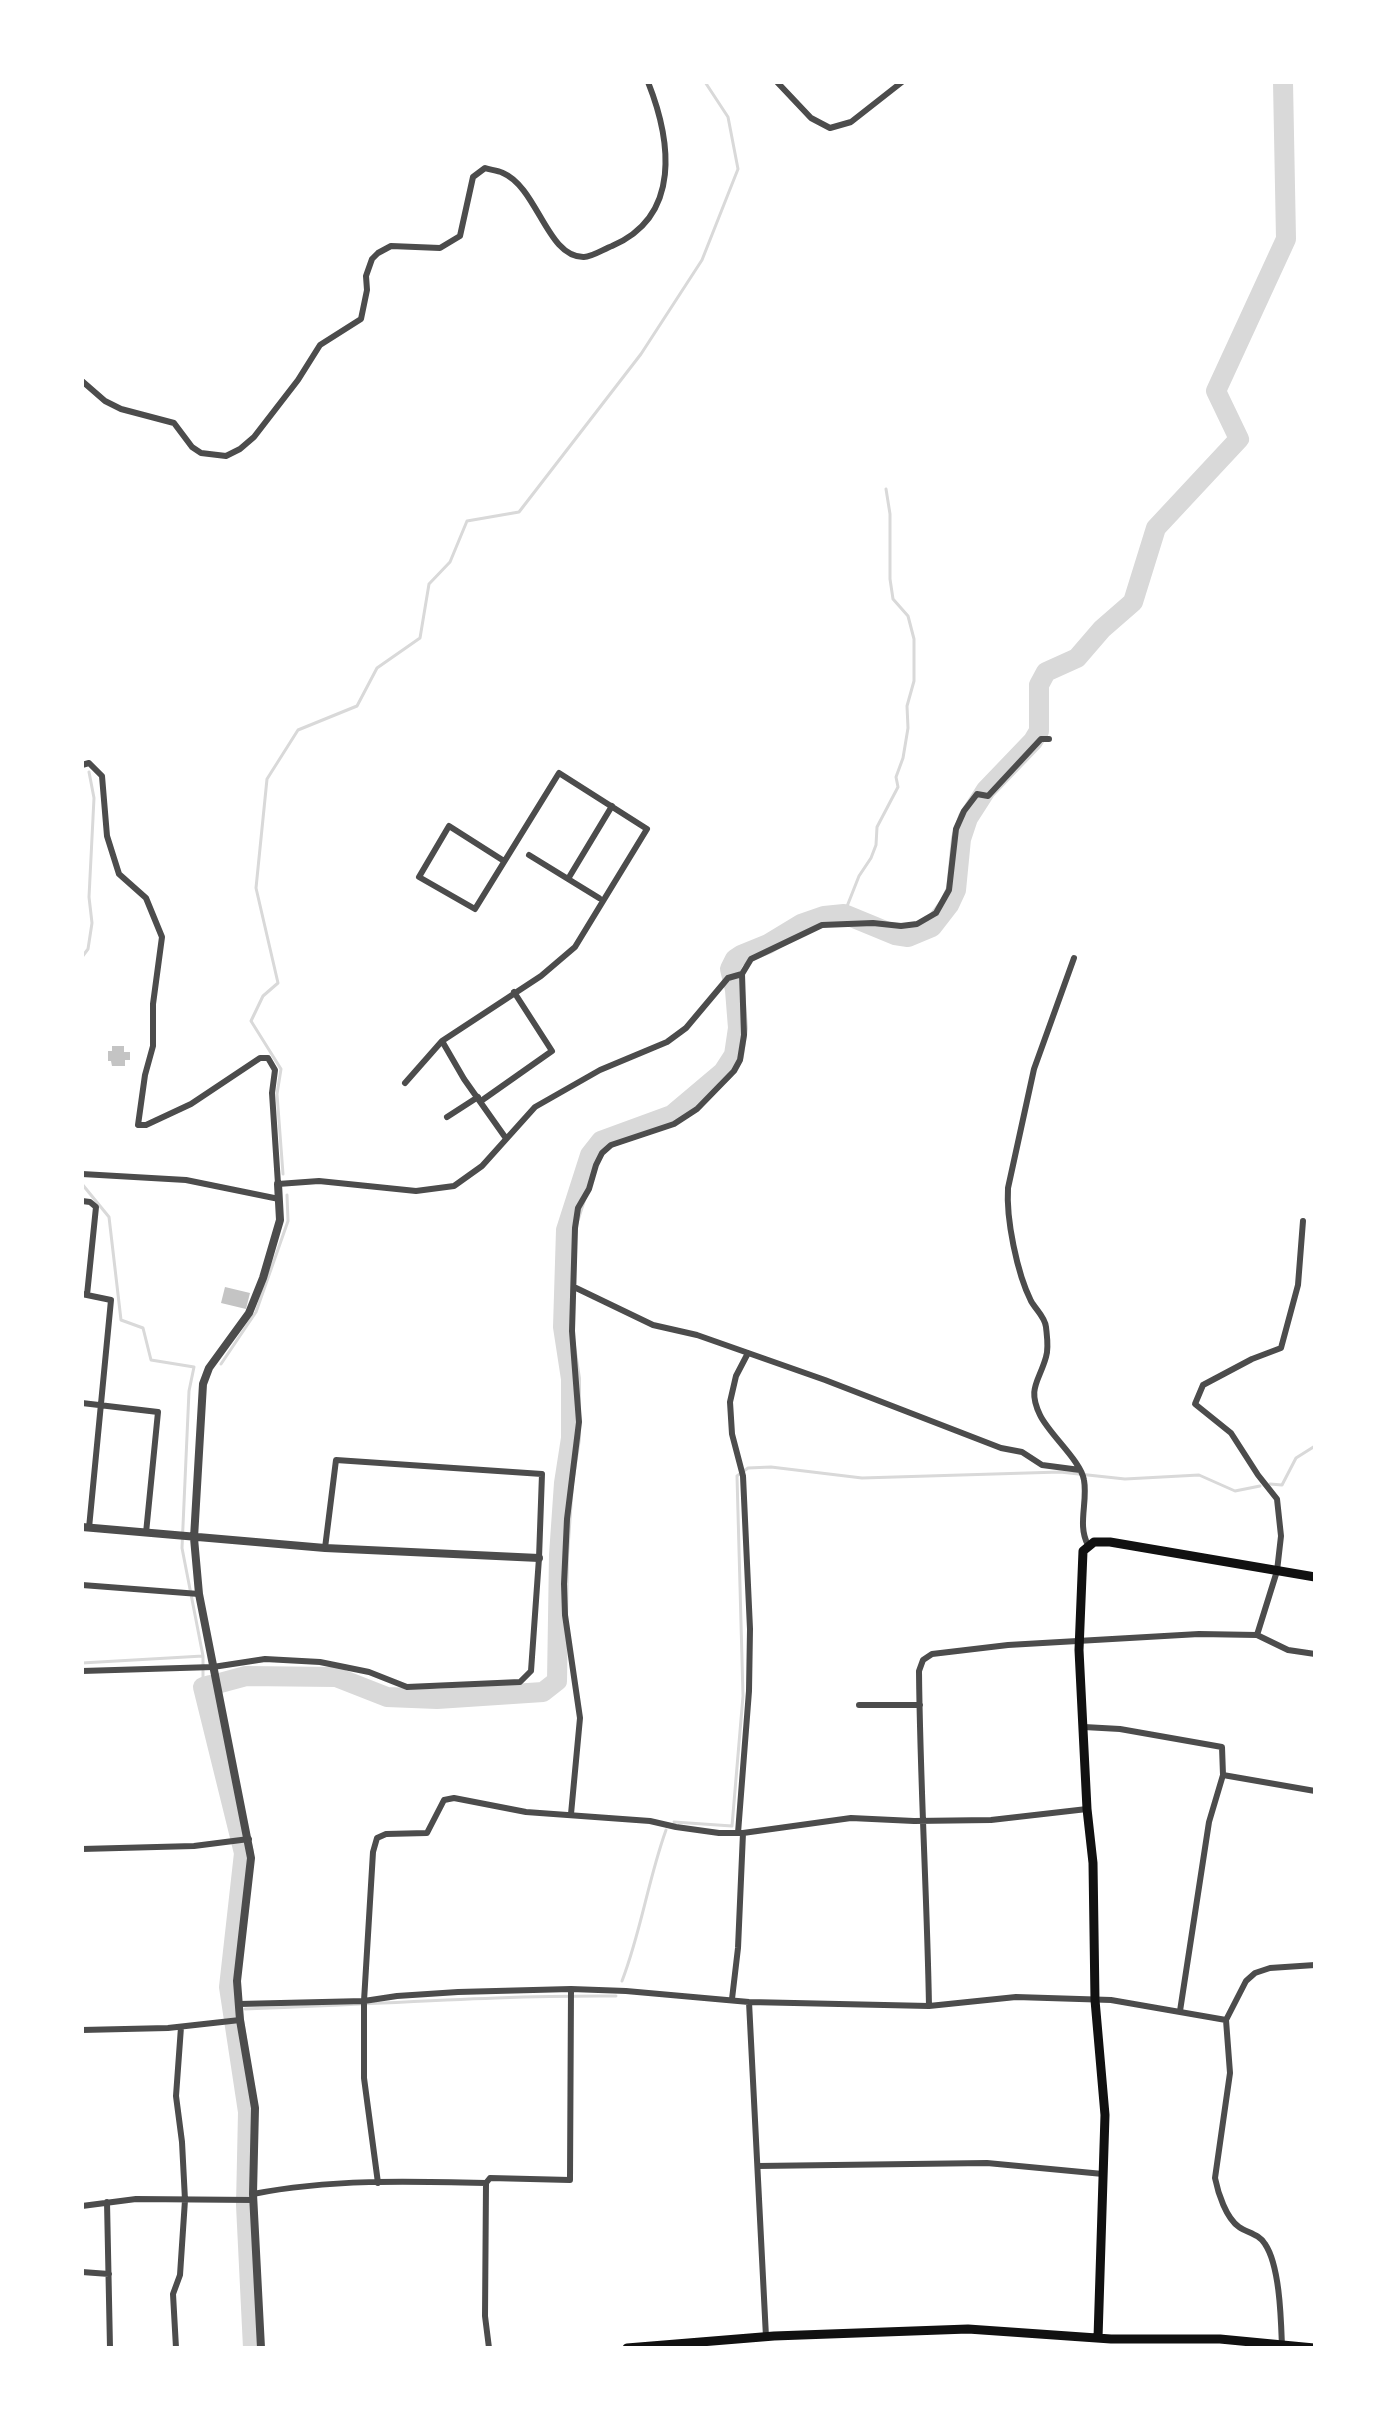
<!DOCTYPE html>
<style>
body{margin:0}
#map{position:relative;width:1397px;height:2430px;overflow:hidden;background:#fff;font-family:"Zilla Slab",serif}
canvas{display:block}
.frame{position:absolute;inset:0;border:84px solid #fff;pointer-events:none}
</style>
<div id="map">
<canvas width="1397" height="2430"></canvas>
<div class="frame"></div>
</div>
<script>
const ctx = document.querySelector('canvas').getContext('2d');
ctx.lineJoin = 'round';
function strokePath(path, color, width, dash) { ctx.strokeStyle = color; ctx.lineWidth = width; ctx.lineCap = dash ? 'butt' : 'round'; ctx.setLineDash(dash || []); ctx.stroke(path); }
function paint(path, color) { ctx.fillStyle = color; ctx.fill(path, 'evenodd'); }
strokePath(new Path2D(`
 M844 914 859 876 871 858 876 845 877 827 898 787 896 777 903 758 908 728 907 706 914 681V639L908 616 893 599 890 579V514L886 489
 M82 957 88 949 92 923 89 897 94 798 89 772
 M283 1174 277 1094 281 1069 251 1021 263 996 278 983 256 888 267 779 298 730 357 706 377 668 420 638 429 584 450 562 467 521 519 512 641 354 702 260 738 169 728 117 705 82
 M82 1184 109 1217 121 1320 143 1328 151 1360 194 1367 189 1391 182 1548 203 1656V1687
 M221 1364 256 1312 288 1221 287 1195
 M1270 1484 1282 1485 1296 1458 1315 1446
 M82 1663 203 1656
 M674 1822 732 1826 743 1696 737 1476 748 1468 771 1467 862 1478 1060 1472 1125 1479 1199 1475 1235 1491 1260 1486
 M622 1981C641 1932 648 1880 666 1830
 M245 2009C369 2005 492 1995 616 1996`), '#d9d9d9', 3);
strokePath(new Path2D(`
 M220 1683 246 1676 336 1677 387 1697 437 1699 543 1692 557 1681 559 1555 564 1483 571 1438V1379L563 1327 566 1230 590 1155 601 1141 672 1115 723 1072 734 1055 738 1028 735 990 730 969 735 959 741 955 768 944 801 924 824 916 844 914 895 935 908 937 932 927 949 905 956 890 961 839 968 818 986 790 1033 741 1039 731V685L1046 672 1077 658 1102 629 1133 602 1156 528 1239 439 1216 391 1286 239 1283 82
 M210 1685 203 1687 244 1853 229 1987 248 2112 246 2205 253 2348`), '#d9d9d9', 20);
paint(new Path2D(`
 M112 1046H124V1052H130V1060H125V1066H112L111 1061H108V1051H112Z
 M225 1287 250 1293 246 1309 221 1303Z`), '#c4c4c4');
strokePath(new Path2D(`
 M777 82 811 118 830 128 851 122 902 82
 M82 381 105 401 121 409 174 423 192 447 201 453 226 456 240 449 254 437 298 380 320 345 361 319 367 290 366 276 372 259 378 253 391 246 440 248 460 236 473 177 485 168C490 170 497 170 503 173 538 188 547 258 584 257 592 257 604 249 612 246 682 216 671 140 648 82
 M82 765 89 763 102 776 107 836 119 874 146 898 162 937 153 1004V1046L145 1075 138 1125H146L191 1104 260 1058H268L275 1070 272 1093 278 1184 319 1181 416 1191 454 1186 482 1166 535 1107 600 1070 667 1042 686 1028 728 978 742 974
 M529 855 599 898
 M568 879 612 806
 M1074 958 1034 1069 1008 1188C1006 1219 1017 1273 1031 1301 1036 1310 1045 1317 1046 1327 1047 1337 1049 1348 1046 1357 1039 1382 1027 1388 1040 1415 1049 1434 1081 1461 1084 1480 1088 1502 1077 1525 1088 1545
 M442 1041 464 1079 505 1137
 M405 1083 442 1041 541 976 575 947 647 829 559 773 475 909 419 877 449 826 504 861
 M481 1101 552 1051 514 992
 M447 1117 478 1097
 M82 1174 186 1180 279 1199
 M82 1201 90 1202 96 1207 87 1295
 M574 1287 653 1325 697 1335 825 1380 1001 1448 1022 1452 1042 1465 1080 1470
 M82 1294 111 1300 89 1528
 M82 1403 158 1412 146 1533
 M82 1585 199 1594
 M1257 1635 1277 1571 1281 1536 1277 1499 1258 1475 1231 1433 1195 1404 1203 1385 1252 1359 1281 1348 1298 1285 1303 1221
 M82 1671 213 1667 265 1659 320 1662 369 1672 407 1687 520 1682 531 1671 539 1558 542 1474 336 1460 325 1548
 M859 1705H920
 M1084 1727 1120 1729 1222 1747 1223 1775 1315 1791
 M571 1814 580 1718 565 1615 564 1584 567 1519 579 1422 572 1331 575 1228 578 1208 589 1189 596 1165 602 1153 611 1145 674 1124 697 1109 734 1071 740 1060 744 1035 742 974 751 959 822 925 873 923 901 926 917 924 936 913 949 890 956 829 964 811 977 794 988 796 1041 739H1049
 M738 1833 749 1691 750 1629 743 1476 732 1434 730 1402 736 1376 748 1353
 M82 1849 194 1846 249 1839
 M732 1999 738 1948 743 1833
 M749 2002 766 2337
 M239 2004 364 2001 397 1996 458 1992 571 1989 626 1991 749 2002 929 2006 1016 1997 1111 2000 1226 2020
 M929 2006C927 1894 920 1782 919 1671L923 1660 932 1654 1008 1645 1199 1634 1257 1635 1288 1650 1315 1654
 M1180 2011 1209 1822 1223 1775
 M82 2030 168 2028 240 2020
 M758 2166 987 2163 1103 2174
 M378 2183 364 2078V2001L373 1852 377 1838 386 1834 427 1833 444 1800 454 1798 526 1812 650 1821 676 1827 719 1833H743L851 1818 914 1821 991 1820 1087 1809
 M486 2183 485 2316 489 2348
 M253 2194C329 2179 409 2181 486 2183L490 2178 570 2180 571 1989
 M107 2202 110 2348
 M82 2206 136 2199 254 2200
 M82 2272 109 2274
 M1282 2347C1281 2320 1280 2266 1265 2244 1259 2234 1248 2233 1239 2227 1226 2218 1218 2193 1215 2178L1230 2073 1226 2020 1246 1981 1255 1973 1270 1968 1315 1965
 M176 2348 173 2294 180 2275 185 2200 182 2142 176 2096 181 2027`), '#4c4c4c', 6);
strokePath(new Path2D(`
 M82 1527 325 1548 539 1558
 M261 2348 253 2194 255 2108 240 2020 237 1981 251 1858 199 1594 194 1538 203 1384 209 1368 249 1313 263 1278 280 1220 278 1184`), '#4c4c4c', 8);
strokePath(new Path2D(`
 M1098 2338 1105 2115 1095 2000 1093 1863 1087 1809 1079 1650 1083 1551 1094 1542H1110L1315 1577
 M627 2348 774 2336 968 2329 1111 2339H1220L1314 2348`), '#111', 9);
</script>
